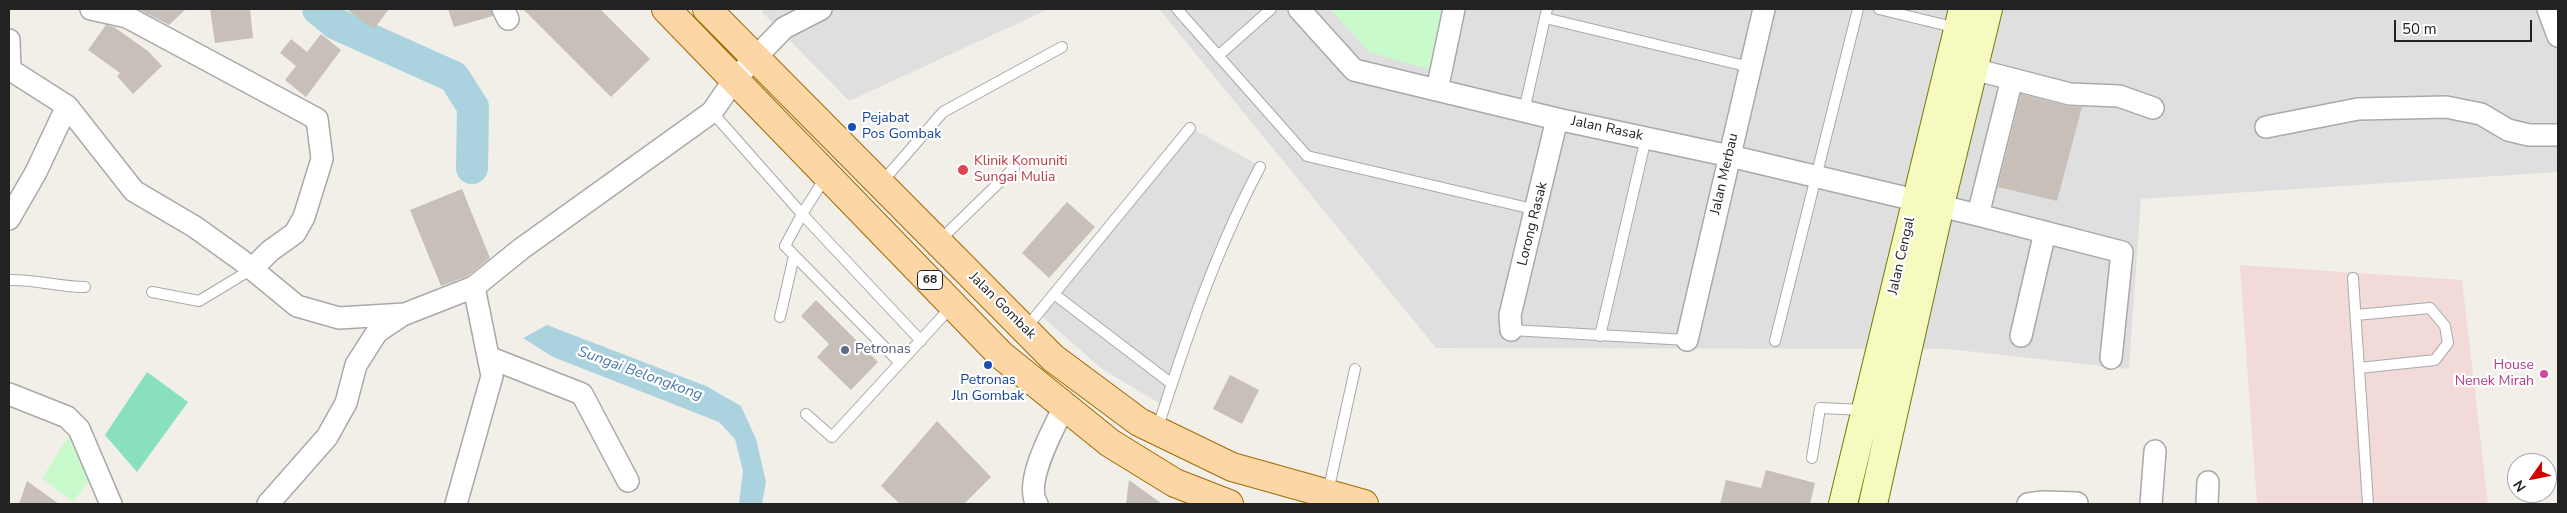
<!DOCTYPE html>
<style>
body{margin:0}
#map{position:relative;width:2567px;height:513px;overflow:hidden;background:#f2efe9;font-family:"Nunito Sans",sans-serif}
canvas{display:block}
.frame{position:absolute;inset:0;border:10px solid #222;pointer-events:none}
.north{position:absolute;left:2507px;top:453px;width:50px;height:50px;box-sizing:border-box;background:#fff;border:1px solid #a7a7a7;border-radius:50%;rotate:237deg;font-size:14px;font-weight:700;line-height:20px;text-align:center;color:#222}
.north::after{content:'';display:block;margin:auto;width:18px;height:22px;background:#d40000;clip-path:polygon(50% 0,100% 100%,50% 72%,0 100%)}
.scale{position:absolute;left:2394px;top:20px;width:138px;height:22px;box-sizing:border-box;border:2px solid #222;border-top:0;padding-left:6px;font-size:15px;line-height:18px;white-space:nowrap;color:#222;-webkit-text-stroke:4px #fff;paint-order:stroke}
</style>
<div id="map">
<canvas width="2567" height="513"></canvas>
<div class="frame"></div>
<div class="north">N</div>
<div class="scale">50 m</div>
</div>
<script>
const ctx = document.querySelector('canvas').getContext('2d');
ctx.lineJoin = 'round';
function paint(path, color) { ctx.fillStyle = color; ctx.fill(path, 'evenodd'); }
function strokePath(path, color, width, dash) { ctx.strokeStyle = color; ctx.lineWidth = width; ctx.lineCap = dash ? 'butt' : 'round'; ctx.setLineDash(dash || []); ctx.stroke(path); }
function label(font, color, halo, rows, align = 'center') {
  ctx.font = font + ' "Nunito Sans",sans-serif'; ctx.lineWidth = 4.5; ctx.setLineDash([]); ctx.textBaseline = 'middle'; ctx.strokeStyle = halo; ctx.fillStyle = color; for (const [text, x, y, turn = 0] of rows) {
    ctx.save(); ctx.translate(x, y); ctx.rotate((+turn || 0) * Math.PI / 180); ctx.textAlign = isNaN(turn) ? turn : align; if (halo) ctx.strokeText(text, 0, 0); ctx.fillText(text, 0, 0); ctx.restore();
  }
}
paint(new Path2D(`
 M765 9H1049L849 101 761 11Z
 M1159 9H2558V172L2141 199 2129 369 1948 349 1436 348Z
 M1193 129 1262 167 1205 285 1164 406 1102 369 1038 313Z`), '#e0dfdf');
paint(new Path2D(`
 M2240 265 2462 280 2488 504H2257Z`), '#f2dad9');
paint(new Path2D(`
 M1330 9H1443L1431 70 1369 52Z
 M69 436 89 480 73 502 42 478Z`), '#c8facc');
paint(new Path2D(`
 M147 372 188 402 137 472 105 435Z`), '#88e0be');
paint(new Path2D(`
 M547 325 706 386 741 406 756 439 766 482 762 504H739L743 471 735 439 719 422 553 357 523 338Z`), '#aad3df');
strokePath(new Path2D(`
 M318 9 336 24 454 77 473 107 472 168`), '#aad3df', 32);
paint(new Path2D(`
 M138 9H186L169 25Z
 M210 9H250L253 38 215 43Z
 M346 9H389L374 29Z
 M448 9H491L493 16 454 27Z
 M523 9H600L650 59 611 97Z
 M106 25 114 27 148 51 162 66 133 94 117 76 120 73 88 50Z
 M321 34 341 50 306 97 285 80 296 66 280 53 291 39 307 52Z
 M2021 94 2067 106 2082 107 2057 201 1998 187Z
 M462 189 490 258 468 276 441 286 410 210Z
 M1067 202 1095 227 1049 278 1022 253Z
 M816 300 878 362 851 390 817 357 829 344 801 316Z
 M1230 375 1259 390 1242 424 1213 409Z
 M937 421 991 477 964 504H900L881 486Z
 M1766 470 1815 483 1810 504H1720L1726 480 1761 488Z
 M1129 480 1162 504H1126Z
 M27 481 59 504H19Z`), '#c7bfb8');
const lane = new Path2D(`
 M1177 9 1307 156 1537 210
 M1879 9 1957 28
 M1545 18 1750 67
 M1218 56 1271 9
 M1524 111 1547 9
 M712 112 802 214 785 246 900 363
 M827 175 802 214 921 341
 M882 182 943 112 1062 47
 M939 241 1014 168
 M2353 278 2368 504
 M9 280C35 279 59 287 85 287
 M152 292 199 301 252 269
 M1054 294 1172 384
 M2356 315 2430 308 2445 326 2448 343 2435 360 2359 368
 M780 317 794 256
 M1026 328 1190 128
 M1511 330 1687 340
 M1600 336 1646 138
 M1775 341 1858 9
 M806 414 832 437 952 306
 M1157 430C1186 339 1215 252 1260 167
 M1812 458 1820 408 1864 410
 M1328 492 1355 369`);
const street = new Path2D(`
 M91 9 127 17 317 119 322 159 304 217 295 233 270 251 252 269
 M503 9 508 19
 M1299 9 1354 70 1557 119 1730 156 1978 215 2122 252 2111 358
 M2548 9 2558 36
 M9 40 10 69
 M9 69 67 106 134 191 195 227 241 260 297 306 339 318 405 314 474 287 521 249 712 112 734 80 784 28 821 9
 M1973 69 2012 79 1978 215
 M2012 79 2070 94 2119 96 2153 108
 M1437 90 1454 9
 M2266 127 2358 109 2446 107 2481 114 2508 130 2529 135H2558
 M9 219 36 172 67 106
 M1511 330 1510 315 1557 119
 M2021 336 2045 232
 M1687 340 1764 9
 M488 357 582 394 628 481
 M9 394 67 417 79 429 111 504
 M268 504 327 437 346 403 356 365 377 332 404 314
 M456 504 492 376 474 287
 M1037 504C1023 482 1054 428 1064 407
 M2028 504 2042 502 2077 503
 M2151 504 2155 451
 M2207 504 2208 482`);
const secondary = new Path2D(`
 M1843 504 1963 9
 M1873 504 1940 205 1988 9`);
const primary = new Path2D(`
 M666 9 1001 355 1110 443 1175 483 1229 504
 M707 9 1053 358 1139 422 1232 467 1364 504`);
strokePath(lane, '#a9a9a9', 12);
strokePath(street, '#a9a9a9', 24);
strokePath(secondary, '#707d05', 30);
strokePath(primary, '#a06b00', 30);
strokePath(lane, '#fff', 10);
strokePath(street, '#fff', 21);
strokePath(secondary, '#f7fabf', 28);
strokePath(primary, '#fcd6a4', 28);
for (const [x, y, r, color] of [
 [852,127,5,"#1a4fb4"],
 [963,170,6,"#e0444e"],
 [845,350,5,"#5c6f8a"],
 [988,365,5,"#1a4fb4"],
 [2544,374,5,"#d1479c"]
]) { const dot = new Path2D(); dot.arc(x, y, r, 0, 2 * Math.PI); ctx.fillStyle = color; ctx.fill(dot); strokePath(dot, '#fff', 2); }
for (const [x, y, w] of [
 [930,280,25]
]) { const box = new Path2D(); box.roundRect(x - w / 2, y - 9.5, w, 19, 4); ctx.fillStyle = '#fff'; ctx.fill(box); strokePath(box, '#222', 1); }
label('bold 12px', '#222', null, [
 ["68",930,280]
]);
label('14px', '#164399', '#fff', [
 ["Pejabat",862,119],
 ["Pos Gombak",862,135],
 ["Petronas",988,381,"center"],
 ["Jln Gombak",988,397,"center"]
], 'left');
label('14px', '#222', '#fff', [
 ["Jalan Rasak",1607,129,12],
 ["Jalan Merbau",1725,174,-77],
 ["Lorong Rasak",1533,224,-76],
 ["Jalan Cengal",1902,256,-77],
 ["Jalan Gombak",1002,306,45]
]);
label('14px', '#be3a42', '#fff', [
 ["Klinik Komuniti",974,162],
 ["Sungai Mulia",974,178]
], 'left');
label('14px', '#4e5e75', '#fff', [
 ["Petronas",855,350]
], 'left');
label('14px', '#b23c85', '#fff', [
 ["House",2534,366],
 ["Nenek Mirah",2534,382]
], 'right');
label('italic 15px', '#4a7aab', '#fff', [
 ["Sungai Belongkong",640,374,20]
]);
</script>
